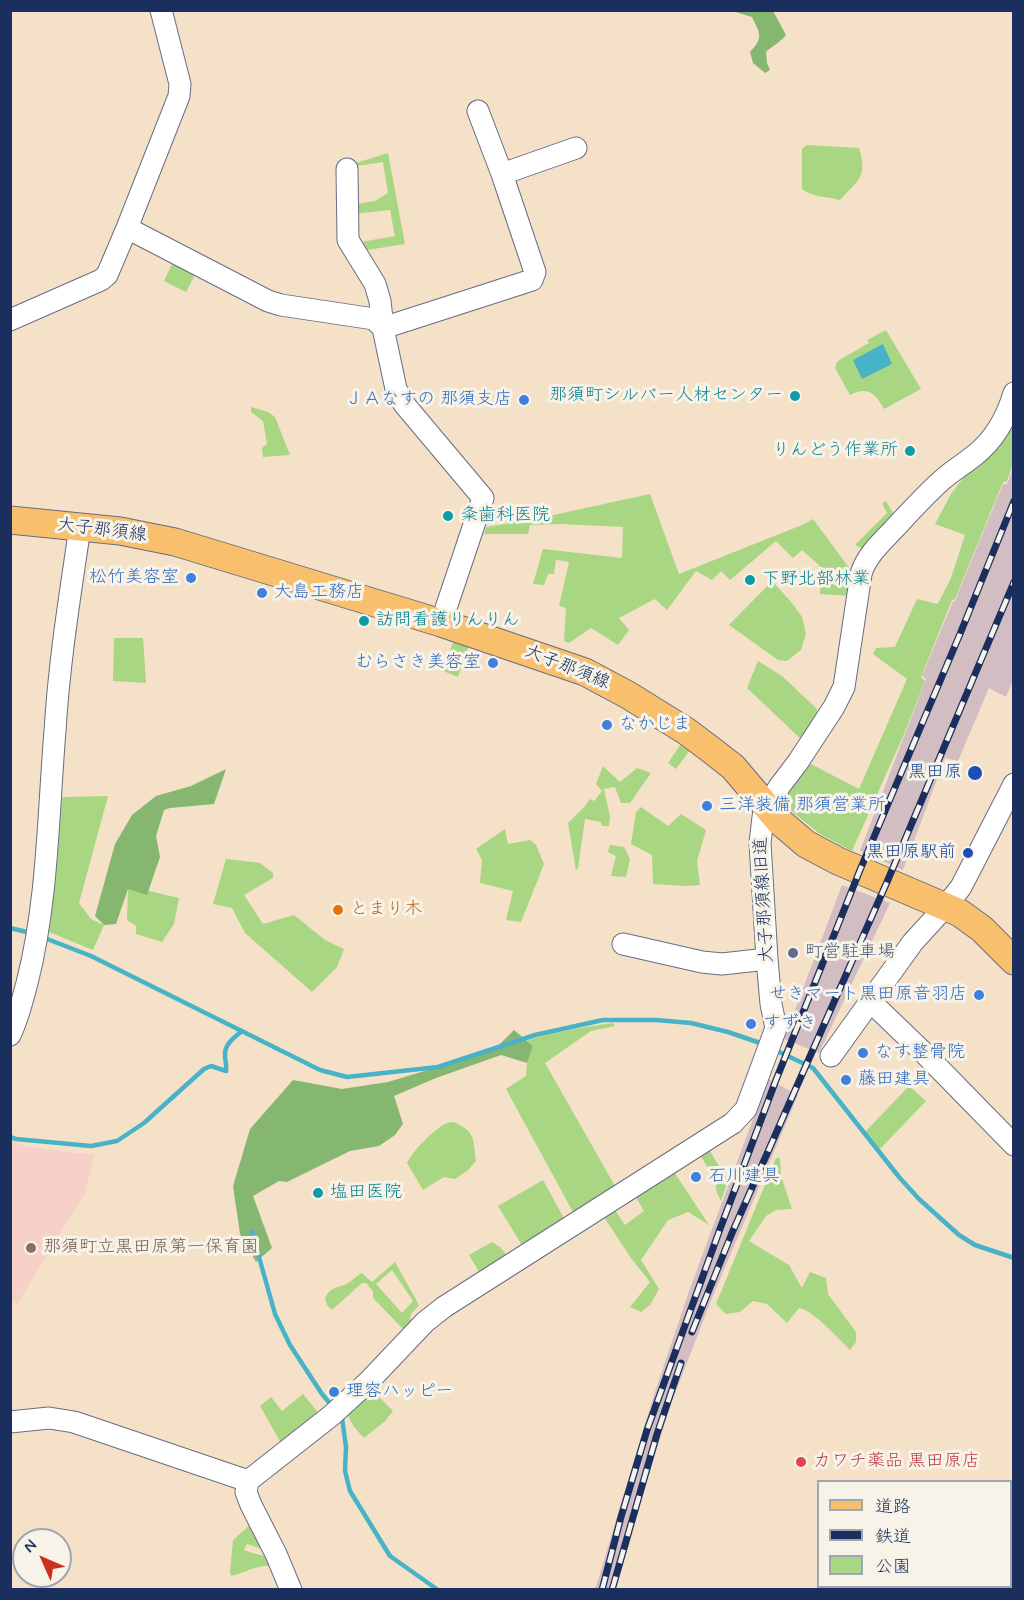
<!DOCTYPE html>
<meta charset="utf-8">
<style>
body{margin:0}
#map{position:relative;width:1024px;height:1600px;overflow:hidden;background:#f5e1c8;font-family:Mynerve,"Klee One",sans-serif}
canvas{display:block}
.frame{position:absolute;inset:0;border:12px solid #1b2f5e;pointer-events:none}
.legend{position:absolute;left:817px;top:1480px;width:195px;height:108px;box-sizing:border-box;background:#f7f3e8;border:2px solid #9fa5b1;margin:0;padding:8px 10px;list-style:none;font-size:18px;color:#1b2f5e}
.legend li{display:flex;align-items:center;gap:12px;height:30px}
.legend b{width:30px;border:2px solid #9fa5b1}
.north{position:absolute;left:12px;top:1528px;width:60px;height:60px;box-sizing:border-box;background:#f7f3e8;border:2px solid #9fa5b1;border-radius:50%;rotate:315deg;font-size:16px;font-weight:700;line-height:24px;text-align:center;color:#1b2f5e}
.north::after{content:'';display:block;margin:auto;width:21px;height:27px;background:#c8321e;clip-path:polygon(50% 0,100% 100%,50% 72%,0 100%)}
</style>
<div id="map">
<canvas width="1024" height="1600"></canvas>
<div class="frame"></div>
<ul class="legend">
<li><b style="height:8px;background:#f8bf6c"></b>道路</li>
<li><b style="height:8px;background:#1b2f5e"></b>鉄道</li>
<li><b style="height:16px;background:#a8d683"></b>公園</li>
</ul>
<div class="north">N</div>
</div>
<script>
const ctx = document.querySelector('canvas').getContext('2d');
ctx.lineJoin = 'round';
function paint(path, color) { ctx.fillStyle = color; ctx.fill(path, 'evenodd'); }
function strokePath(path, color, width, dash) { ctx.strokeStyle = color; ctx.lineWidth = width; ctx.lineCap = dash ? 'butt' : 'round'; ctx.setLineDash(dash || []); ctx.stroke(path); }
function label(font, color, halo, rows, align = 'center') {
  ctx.font = font + ' Mynerve,"Klee One",sans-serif'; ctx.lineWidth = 6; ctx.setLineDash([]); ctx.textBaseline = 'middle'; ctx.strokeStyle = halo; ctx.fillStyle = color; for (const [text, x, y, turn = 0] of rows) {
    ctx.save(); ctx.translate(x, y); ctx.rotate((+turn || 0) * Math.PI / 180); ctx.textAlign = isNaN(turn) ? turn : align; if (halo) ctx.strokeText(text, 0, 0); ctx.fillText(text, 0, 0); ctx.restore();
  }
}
paint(new Path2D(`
 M11 1141 28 1147 94 1155 85 1193 18 1303 10 1302Z`), '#f7d0ca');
paint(new Path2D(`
 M1013 468V680L1006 697 989 688 958 761 945 758 903 870 860 851 926 679 922 676 953 601H955L1003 484H1007Z
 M842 885 890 903 819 1053 784 1039Z
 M768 1079 798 1095 712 1298 671 1404 647 1480 615 1589 595 1590 653 1398 689 1291Z`), '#d2bec2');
paint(new Path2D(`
 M807 145 859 148C868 177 858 180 840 200 826 196 814 198 802 189V149Z
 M388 153 405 244 361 251 355 243 395 236 390 210 353 214 351 205 375 201 388 193 383 162 357 166 356 163Z
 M174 260 197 271 186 292 164 281Z
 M886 330 921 389 884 409C875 393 868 386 850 395L835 368 837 362 841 359 869 343 867 340Z
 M251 407 268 412 275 417 290 455 263 457 262 448 267 444 263 421 251 412Z
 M1013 412V464L1007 481 1003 482 955 599 952 600 921 677 925 681 904 734 852 851 820 834 780 802 809 763 859 789 907 679 873 654 876 648 895 647 917 599 938 604 951 578 965 535 935 524 951 494Z
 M650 494 679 574 802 525 813 519 853 573 851 596 820 594V566L802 550 793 558 776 541 730 580 721 571 712 580 696 571 667 610 655 599 619 618 629 630 618 645 591 628 569 643 564 641 566 608 559 606 569 562 556 560 554 574H548L544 585 533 584 543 549 622 558 623 527 561 524 530 525 528 534H484L486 527 535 519Z
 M886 501 896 518 866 547 861 548 855 545 887 513 882 503Z
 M772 581 792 603 802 617 806 634 801 650 787 661 778 660 729 625Z
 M114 638H143L146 683 113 681Z
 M454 639 469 645 458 677 443 671Z
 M758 661 782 676 817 709V715L803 741 747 688Z
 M681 744 690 750 676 769 668 763Z
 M603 766 620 782 637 768 651 773 630 803H621L615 787 604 789 610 817 609 826H602L601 822 585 819 578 868 576 870 568 823 585 806 590 799 594 801 602 791 596 784Z
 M108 796 79 903 91 919 104 925 93 950 49 932 57 864 62 797Z
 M641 807 668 826 681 814 706 830 697 861 700 885 686 886 653 884 652 855 631 844 636 812Z
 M505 829 508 844 530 840 536 845 544 864 521 922 506 920 513 891 480 883 482 860 476 849Z
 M610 845 624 847 630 859 626 877 611 876 616 856 608 852Z
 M226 859 260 863 273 873V878L244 895 263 924 294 915 325 940 344 949 337 967 312 992 245 933 232 908 213 904Z
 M128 889H141L179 898 174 924 162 942 136 934V926L127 920Z
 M613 1023 615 1026 591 1031 545 1063 615 1186 573 1212 506 1089 526 1076 527 1063 533 1046 527 1040C555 1032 584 1027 613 1023Z
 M909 1086 926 1101 880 1149 865 1132Z
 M454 1122C476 1132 473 1139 476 1161L468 1170 455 1179 444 1177 423 1190 407 1163C412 1152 433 1130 445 1124 446 1123 453 1122 454 1122Z
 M708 1148 725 1176 729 1178 721 1201 717 1193 714 1178 699 1153Z
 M776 1158H780L781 1176 792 1209 776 1210 766 1216 749 1241 789 1265 802 1288 810 1272 826 1278 828 1294 856 1332V1342L850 1350C839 1339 813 1310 799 1308L787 1323 767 1304 753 1301 740 1312 726 1314 716 1304Z
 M672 1169 709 1225 688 1212 668 1220 641 1260 659 1289 650 1305 641 1312 630 1307 650 1282 631 1258 602 1214 613 1207 625 1225 644 1211 634 1194Z
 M543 1180 565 1220 523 1247 498 1206Z
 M492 1242 500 1247 509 1258 481 1275 469 1255Z
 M395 1262 419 1305 411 1314 410 1318 414 1323 405 1331 373 1298V1291L366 1283H362L332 1310 327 1305 325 1298C333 1284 339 1289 350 1282 354 1279 357 1275 362 1273L372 1282ZM392 1270 413 1301 402 1313 376 1284Z
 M372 1390 393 1411 385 1421 364 1438 354 1427 346 1412Z
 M303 1394 320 1415 282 1445 260 1406 271 1397 282 1411Z
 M252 1523 262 1549 247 1544 244 1550C254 1554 261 1555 270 1557L275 1577 269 1566C256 1565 244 1573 231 1576L230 1572 233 1540Z`), '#a8d683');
paint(new Path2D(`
 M732 11H773L786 35C781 42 772 46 766 52L767 63 770 70 765 73 753 63 750 52C764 37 760 34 752 17Z
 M226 769 214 804 170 808 164 810 156 836 160 857 147 895 128 889 116 924 104 925 95 916 115 844 132 815 156 796 191 786Z
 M514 1030 533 1046 527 1063 501 1055 436 1078 394 1096 403 1124 395 1135 379 1146 350 1151 287 1182 279 1181 253 1196 272 1248 256 1262 240 1234 233 1186 250 1129 293 1080 342 1089 388 1082 494 1050Z`), '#86b771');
paint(new Path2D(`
 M883 344 892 364 862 379 853 360Z`), '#48b3c6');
strokePath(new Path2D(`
 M10 928 31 933
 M42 937 91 956 320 1070 347 1077 438 1067 535 1035 603 1020H656L691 1023 728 1032 763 1044
 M773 1049 813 1068 899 1177 919 1199 959 1235 975 1245 1014 1258
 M10 1137 16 1139 91 1146 117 1141 144 1123 204 1069 211 1066 226 1071C227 1065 225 1061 225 1056 224 1044 234 1038 242 1031
 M252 1232 275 1314 290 1345 322 1394 333 1407
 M340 1416 342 1418 346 1447 345 1471 350 1491 390 1556 438 1590`), '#48b3c6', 4.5);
const minor = new Path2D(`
 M347 169 348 240 375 284 380 301 383 328 532 280 535 272 502 174 478 111
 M502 174 576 148
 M127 228 268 301 281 305 374 319 383 328 396 389 404 404 483 498 441 623
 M10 320 101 280 107 275 127 228 179 96 180 84 161 10
 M623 944 702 962 722 964 767 959
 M870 1001 923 1052 1014 1145
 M10 1035C18 1019 22 1001 27 983 48 901 48 815 55 731 59 663 70 595 80 527
 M831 1056 913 942 946 906 961 887 1014 784
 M10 1422 49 1418 74 1422 248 1481
 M942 1586 944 1590
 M291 1590 276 1554 251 1505 246 1492 248 1481 332 1415 369 1381 425 1322 444 1307 733 1123 746 1109 776 1028 771 1004 767 959 760 843 763 817 767 807 779 787 798 762 834 707 844 687 861 574C866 556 881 543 893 530 909 513 925 495 942 480 952 471 964 464 975 455 995 439 1007 417 1014 393`);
const major = new Path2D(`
 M10 520 120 531 175 542 441 623 585 672 628 695 686 731 710 749 733 767 779 821 806 844 838 861 960 913 982 929 1014 961
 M1010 1509 1014 1507
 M904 1590 908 1586`);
strokePath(minor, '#676d83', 23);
strokePath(major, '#676d83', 29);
strokePath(minor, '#fff', 21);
strokePath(major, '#f8bf6c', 27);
const rail = new Path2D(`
 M692 1332 732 1233 887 882 1014 582
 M602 1590 621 1517 647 1430 720 1229 776 1080 860 870 960 634 1014 501
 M612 1590 657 1434 681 1363`);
strokePath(rail, '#1b2f5e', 7);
strokePath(rail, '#f7f3e8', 4.5, [14]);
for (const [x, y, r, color] of [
 [795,396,6,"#0f9aa8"],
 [524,400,6,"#3f7fe0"],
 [910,451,6,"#0f9aa8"],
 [448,516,6,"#0f9aa8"],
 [191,578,6,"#3f7fe0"],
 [750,580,6,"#0f9aa8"],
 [262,593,6,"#3f7fe0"],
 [364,621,6,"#0f9aa8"],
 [493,663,6,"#3f7fe0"],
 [607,725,6,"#3f7fe0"],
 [975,773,8,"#1a4fb4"],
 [707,806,6,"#3f7fe0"],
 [968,853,6,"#1a4fb4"],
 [338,910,6,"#e8710a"],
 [793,953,6,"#5c6f8a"],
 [979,995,6,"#3f7fe0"],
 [751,1024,6,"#3f7fe0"],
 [863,1053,6,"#3f7fe0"],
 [846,1080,6,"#3f7fe0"],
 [696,1177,6,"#3f7fe0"],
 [318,1193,6,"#0f9aa8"],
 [31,1248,6,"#8d6e63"],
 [334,1392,6,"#3f7fe0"],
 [801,1462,6,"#e0444e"]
]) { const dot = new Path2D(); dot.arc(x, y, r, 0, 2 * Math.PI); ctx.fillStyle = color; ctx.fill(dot); strokePath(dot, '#f7f3e8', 2); }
label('18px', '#0d838f', '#f7f3e8', [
 ["那須町シルバー人材センター",783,396,"right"],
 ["りんどう作業所",898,451,"right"],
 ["粂歯科医院",460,516],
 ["下野北部林業",762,580],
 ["訪問看護りんりん",376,621],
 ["塩田医院",330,1193]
], 'left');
label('18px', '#366cbe', '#f7f3e8', [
 ["ＪＡなすの 那須支店",512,400,"right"],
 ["松竹美容室",179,578,"right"],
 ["大島工務店",274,593],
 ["むらさき美容室",481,663,"right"],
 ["なかじま",619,725],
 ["三洋装備 那須営業所",719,806],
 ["せきマート黒田原音羽店",967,995,"right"],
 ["すずき",763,1024],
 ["なす整骨院",875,1053],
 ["藤田建具",858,1080],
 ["石川建具",708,1177],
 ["理容ハッピー",346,1392]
], 'left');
label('18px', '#1b2f5e', '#f7f3e8', [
 ["大子那須線",102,531,7],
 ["大子那須線",567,668,22],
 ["大子那須線旧道",765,900,-93]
]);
label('18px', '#164399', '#f7f3e8', [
 ["黒田原",962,773],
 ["黒田原駅前",956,853]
], 'right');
label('18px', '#c56008', '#f7f3e8', [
 ["とまり木",350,910]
], 'left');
label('18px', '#4e5e75', '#f7f3e8', [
 ["町営駐車場",805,953]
], 'left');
label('18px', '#785e54', '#f7f3e8', [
 ["那須町立黒田原第一保育園",43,1248]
], 'left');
label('18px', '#be3a42', '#f7f3e8', [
 ["カワチ薬品 黒田原店",813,1462]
], 'left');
</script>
